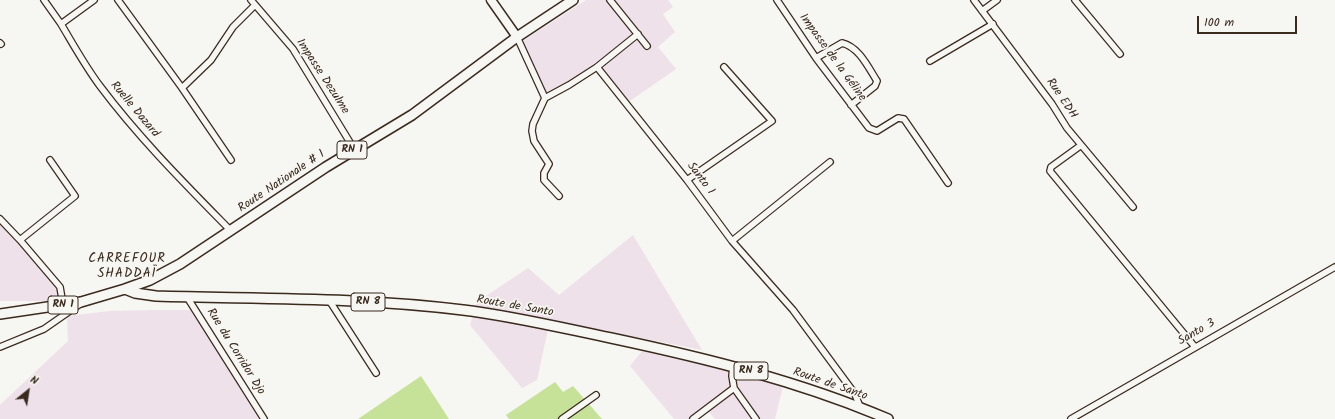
<!DOCTYPE html>
<meta charset="utf-8">
<style>
body{margin:0}
#map{position:relative;width:1335px;height:419px;overflow:hidden;background:#f6f6f2;font-family:Kalam,sans-serif}
canvas{display:block}
.north{position:absolute;left:8px;top:371px;width:40px;height:40px;-webkit-text-stroke:3px #f6f6f2;paint-order:stroke;rotate:30deg;font-size:11px;font-weight:700;line-height:16px;text-align:center;color:#3b2a1e}
.north::after{content:'';display:block;margin:auto;width:14px;height:18px;background:#3b2a1e;clip-path:polygon(50% 0,100% 100%,50% 72%,0 100%)}
.scale{position:absolute;left:1197px;top:16px;width:100px;height:18px;box-sizing:border-box;border:2px solid #3b2a1e;border-top:0;padding-left:5px;font-size:12px;line-height:14px;white-space:nowrap;color:#3b2a1e;-webkit-text-stroke:3px #f6f6f2;paint-order:stroke}
</style>
<div id="map">
<canvas width="1335" height="419"></canvas>
<div class="north">N</div>
<div class="scale">100 m</div>
</div>
<script>
const ctx = document.querySelector('canvas').getContext('2d');
ctx.lineJoin = 'round';
function paint(path, color) { ctx.fillStyle = color; ctx.fill(path, 'evenodd'); }
function strokePath(path, color, width, dash) { ctx.strokeStyle = color; ctx.lineWidth = width; ctx.lineCap = dash ? 'butt' : 'round'; ctx.setLineDash(dash || []); ctx.stroke(path); }
function label(font, color, halo, rows, align = 'center') {
  ctx.font = font + ' Kalam,sans-serif'; ctx.lineWidth = 3.5; ctx.setLineDash([]); ctx.textBaseline = 'middle'; ctx.strokeStyle = halo; ctx.fillStyle = color; for (const [text, x, y, turn = 0] of rows) {
    ctx.save(); ctx.translate(x, y); ctx.rotate((+turn || 0) * Math.PI / 180); ctx.textAlign = isNaN(turn) ? turn : align; if (halo) ctx.strokeText(text, 0, 0); ctx.fillText(text, 0, 0); ctx.restore();
  }
}
paint(new Path2D(`
 M586 0H668L673 7 663 14 675 32 658 47 676 69 627 103 597 66 546 97 523 41Z
 M0 213 59 284V301H0Z
 M633 235 702 350 550 320 537 380 522 388 470 325 477 302 528 268 559 295Z
 M156 310H190L262 419H0V405L68 341 67 316 110 311Z
 M642 351 736 372 783 386 775 419H715L705 407 688 419H674L630 366Z`), '#eee1e9');
paint(new Path2D(`
 M421 376 449 419H358Z
 M555 382 563 392 573 386 602 419H509L506 415Z`), '#c6e299');
const minor = new Path2D(`
 M44 0 61 24
 M94 0 61 24C73 44 85 66 100 86 139 138 185 184 231 231
 M118 0 182 88 231 160
 M251 0 293 49 354 149
 M610 0 647 46
 M777 0 816 58 869 128 877 131 898 118 904 119 948 183
 M974 0 1052 104 1067 128 1133 207
 M1075 0 1120 54
 M982 11 997 0
 M517 37 545 98 569 85 597 67 687 180 732 241 793 310 855 394 860 407
 M0 43 1 44
 M816 58 842 43C859 47 868 67 877 81L875 86 851 105
 M930 61 993 24
 M597 67 638 34
 M182 88 211 60 233 27 255 5
 M545 98 533 124 532 131 534 141 549 164 544 173V180L559 196
 M1080 146 1051 167 1050 171 1195 347
 M687 180 772 121 724 67
 M0 219 20 240 60 287 63 305
 M20 240 75 196 50 160
 M732 241 830 162
 M187 297 264 419
 M329 300 376 373
 M0 347 44 329 80 304
 M734 388 756 419
 M562 419 596 395
 M693 419 734 388 732 376 733 366
 M1071 419 1335 267`);
const secondary = new Path2D(`
 M491 0 517 37`);
const primary = new Path2D(`
 M125 289 135 293 156 296C258 299 362 297 463 310 513 316 562 328 611 338 705 358 799 381 888 419
 M0 314 81 302 125 289 150 280 180 264 326 167 412 115 517 37 573 0`);
strokePath(minor, '#3b2a1e', 8);
strokePath(secondary, '#3b2a1e', 11);
strokePath(primary, '#3b2a1e', 12);
strokePath(minor, '#f6f6f2', 5.5);
strokePath(secondary, '#f6f6f2', 8);
strokePath(primary, '#f6f6f2', 9);
for (const [x, y, w] of [
 [352,150,30],
 [368,302,34],
 [63,305,30],
 [751,371,34]
]) { const box = new Path2D(); box.roundRect(x - w / 2, y - 9, w, 18, 3); ctx.fillStyle = '#f6f6f2'; ctx.fill(box); strokePath(box, '#3b2a1e', 1); }
label('bold 11px', '#3b2a1e', null, [
 ["RN 1",352,150],
 ["RN 8",368,302],
 ["RN 1",63,305],
 ["RN 8",751,371]
]);
label('12px', '#3b2a1e', '#f6f6f2', [
 ["Impasse de la Géline",832,58,54],
 ["Impasse Dezulme",322,77,57],
 ["Rue EDH",1061,99,56],
 ["Ruelle Dazard",134,110,50],
 ["Santo 1",700,179,53],
 ["Route Nationale # 1",282,182,-34],
 ["Route de Santo",515,307,10],
 ["Santo 3",1197,333,-30],
 ["Rue du Corridor Djo",235,352,58],
 ["Route de Santo",830,385,19]
]);
ctx.letterSpacing = '1px';
label('13px', '#3b2a1e', '#f6f6f2', [
 ["CARREFOUR",127,260],
 ["SHADDAÏ",127,275]
]);
ctx.letterSpacing = '0px';
</script>
